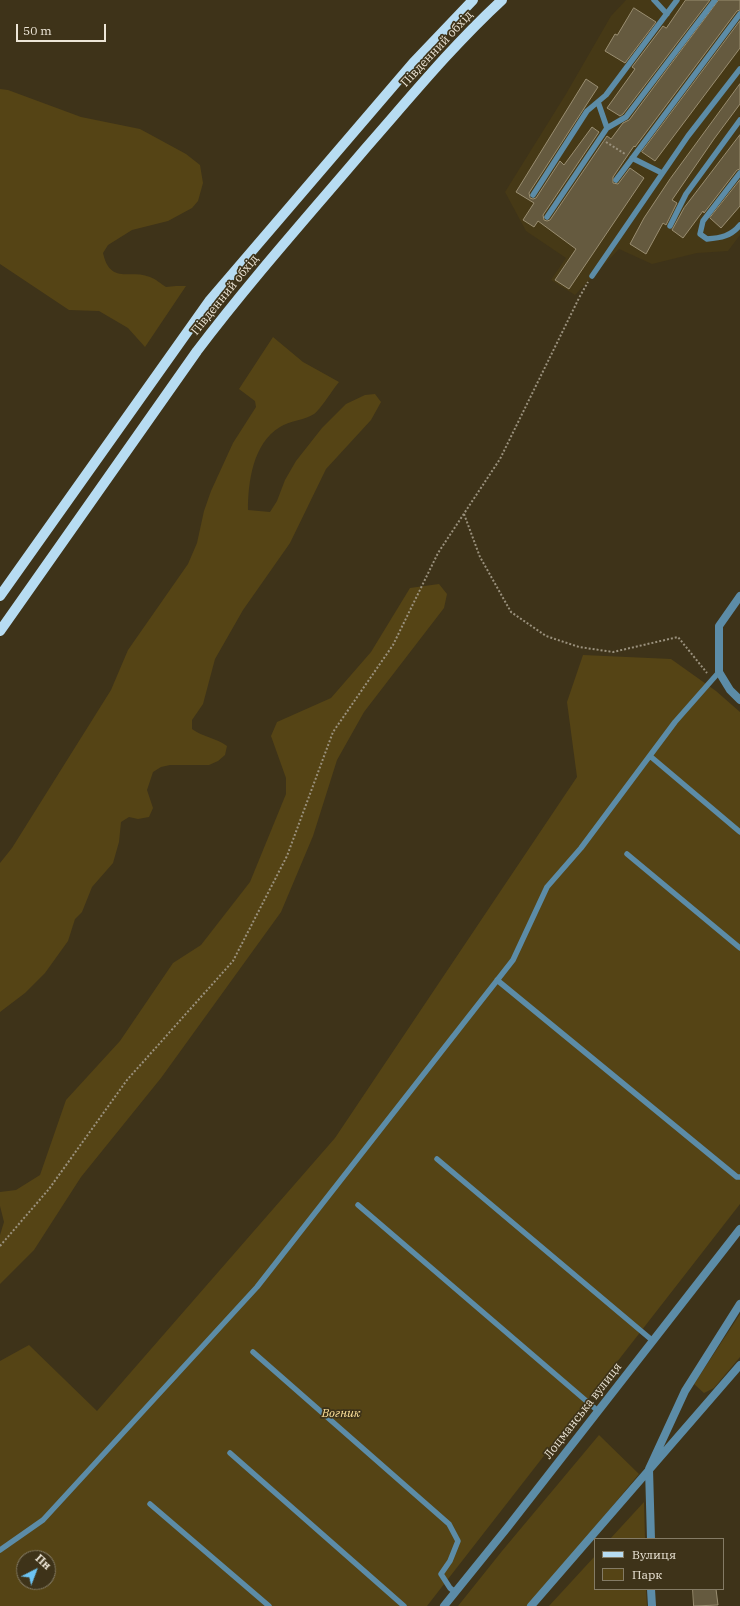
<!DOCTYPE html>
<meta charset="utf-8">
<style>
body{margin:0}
#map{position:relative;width:740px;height:1606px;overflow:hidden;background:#3e3319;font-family:"IBM Plex Serif",serif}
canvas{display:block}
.legend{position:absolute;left:594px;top:1538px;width:130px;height:52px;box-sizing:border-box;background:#3e3319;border:1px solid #847b65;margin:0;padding:5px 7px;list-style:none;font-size:12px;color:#ede6d7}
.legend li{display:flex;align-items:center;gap:8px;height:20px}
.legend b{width:20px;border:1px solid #847b65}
.north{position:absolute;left:16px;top:1550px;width:40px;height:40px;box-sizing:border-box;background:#3e3319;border:1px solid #847b65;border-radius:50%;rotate:42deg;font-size:11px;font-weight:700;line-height:16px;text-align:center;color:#ede6d7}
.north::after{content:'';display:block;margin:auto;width:14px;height:18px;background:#6cc3f2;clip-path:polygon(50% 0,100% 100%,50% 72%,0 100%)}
.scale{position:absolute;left:16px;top:24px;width:90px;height:18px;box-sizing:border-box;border:2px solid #ede6d7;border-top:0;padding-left:5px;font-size:12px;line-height:14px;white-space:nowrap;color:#ede6d7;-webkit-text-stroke:3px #3e3319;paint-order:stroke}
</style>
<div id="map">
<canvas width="740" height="1606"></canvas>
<ul class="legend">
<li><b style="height:5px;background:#b7dcf2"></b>Вулиця</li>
<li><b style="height:11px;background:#554415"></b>Парк</li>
</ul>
<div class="north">Пн</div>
<div class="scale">50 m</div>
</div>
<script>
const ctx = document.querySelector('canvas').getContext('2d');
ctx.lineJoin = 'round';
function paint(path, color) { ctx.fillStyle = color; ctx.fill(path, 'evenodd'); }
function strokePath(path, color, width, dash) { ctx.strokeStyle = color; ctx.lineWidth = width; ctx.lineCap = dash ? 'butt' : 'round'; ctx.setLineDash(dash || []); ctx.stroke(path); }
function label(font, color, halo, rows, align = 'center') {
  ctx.font = font + ' "IBM Plex Serif",serif'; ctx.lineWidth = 3.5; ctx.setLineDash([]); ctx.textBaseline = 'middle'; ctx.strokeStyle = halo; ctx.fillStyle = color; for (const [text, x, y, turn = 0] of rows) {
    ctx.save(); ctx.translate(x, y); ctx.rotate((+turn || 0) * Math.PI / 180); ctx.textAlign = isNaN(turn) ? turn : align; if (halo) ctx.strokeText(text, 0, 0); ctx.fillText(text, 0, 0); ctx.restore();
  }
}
paint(new Path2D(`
 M626 0H740V235L728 251 697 253 652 264 619 249 575 295 551 280 566 258 526 231 505 192 566 94 611 16Z`), '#463916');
paint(new Path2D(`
 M0 89 8 90 81 117 140 129 186 154 200 165 203 183 198 201 192 208 168 221 132 230 108 245 103 253C110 285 130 269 150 277 156 279 161 284 166 287L176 286H186L145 347 128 328 99 311 69 310 0 264Z
 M273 337 303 362 339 382C333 389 321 409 314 414 305 420 289 421 280 427 253 443 248 482 248 510L270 512 277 501 285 480 296 461 322 428 346 404 365 395 375 394 381 402 371 420 326 469 290 543 243 610 215 659 203 704 192 720V729C203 737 216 738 227 746L225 755 218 761 209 765H170L161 767 153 772 147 790 153 808 149 817 138 819 129 817 121 822 119 842 113 863 92 887 82 912 75 919 68 941 45 973 25 993 0 1012V863L12 848 111 690 128 650 188 564 197 543 204 511 211 491 233 443 256 407 255 401 239 389Z
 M439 584 447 594 444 608 364 712 337 760 313 836 281 912 161 1078 81 1177 34 1250 0 1284V1235L4 1222 0 1206V1192L16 1190 40 1175 66 1100 120 1041 173 963 201 945 250 882 286 794V778L271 736 277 722 331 698 371 652 410 588Z
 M583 655 671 659 716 691 740 712V1204L427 1606H0V1361L29 1345 97 1411 335 1138 577 777 567 702ZM24 1558H48V1582H24Z
 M740 1314V1357L714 1388 704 1393 694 1384Z
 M599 1435 639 1474 530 1606H458L502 1551Z
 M644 1502 645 1539H610Z
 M595 1556V1589H646L647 1606H549Z`), '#554415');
const building = new Path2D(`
 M686 0H710L623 114 620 116 607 108 635 69 632 67 663 26 666 28Z
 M719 0H740V10L737 11 635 147 634 146 613 177V183L618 184 630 168 644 178 569 289 555 280 576 249 538 221 534 227 523 220 534 203 516 192 586 79 598 87 529 193 530 198 533 199 536 198 560 161 564 165 592 127 599 132 543 215 544 220 547 221 550 220 607 136 611 139 623 123 629 120Z
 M634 8 656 22 625 63 605 51 615 34 617 35Z
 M740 21V48L655 161 642 152Z
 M740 84V104L714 139 672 200 677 203 666 225 663 223 646 254 630 244 644 218 670 179Z
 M740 135V169L737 170 704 213 703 211 683 238 672 230 684 208Z
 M740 180V206L721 228 710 218Z
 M693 1589H716L718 1605 694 1606Z`);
paint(building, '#655a3f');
strokePath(building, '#9a8e71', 1);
strokePath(new Path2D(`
 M606 142 625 154
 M464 514 480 557 511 612 546 636 579 647 613 652 678 637 707 673
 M0 1246 49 1189 127 1080 233 961 287 856 333 732 393 645 438 553 500 459 579 298 588 282`), '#9a917d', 2, [2, 2]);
strokePath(new Path2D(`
 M654 0 667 14
 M598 102 607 128
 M632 158 662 173
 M740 173 703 221 700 234 707 239C721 238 731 236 740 225
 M616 180 740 14
 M533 195 587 111 606 95 677 0
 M547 217 607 128 626 117 715 0
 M670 226 686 194 740 120
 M592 276 688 136 740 69
 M650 756 740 832
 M627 854 740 948
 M497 980 737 1177H740
 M437 1159 653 1341
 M358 1205 598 1411
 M253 1352 449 1524 458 1541 450 1561 441 1574 450 1588 455 1592
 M230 1453 404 1606
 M150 1504 269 1606
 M0 1550 43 1520 257 1287 513 960 547 887 581 848 675 722 719 672`), '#5c8ca7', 5.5);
strokePath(new Path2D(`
 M740 596 719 626V672L730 690 740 700
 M651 1539 649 1469 685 1391 740 1304
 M651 1589 652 1606
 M444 1606 507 1528 740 1229
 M531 1606 740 1365`), '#5c8ca7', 8);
strokePath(new Path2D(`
 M0 596 210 300 413 63 473 0
 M0 631 197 351C250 281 308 216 365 149 409 99 452 46 502 0`), '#b7dcf2', 10);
label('12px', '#ede6d7', '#3e3319', [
 ["Південний обхід",437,49,-47],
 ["Південний обхід",225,295,-51],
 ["Лоцманська вулиця",583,1411,-52]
]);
label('italic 12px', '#fde19b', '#3e3319', [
 ["Вогник",341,1414]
]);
</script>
